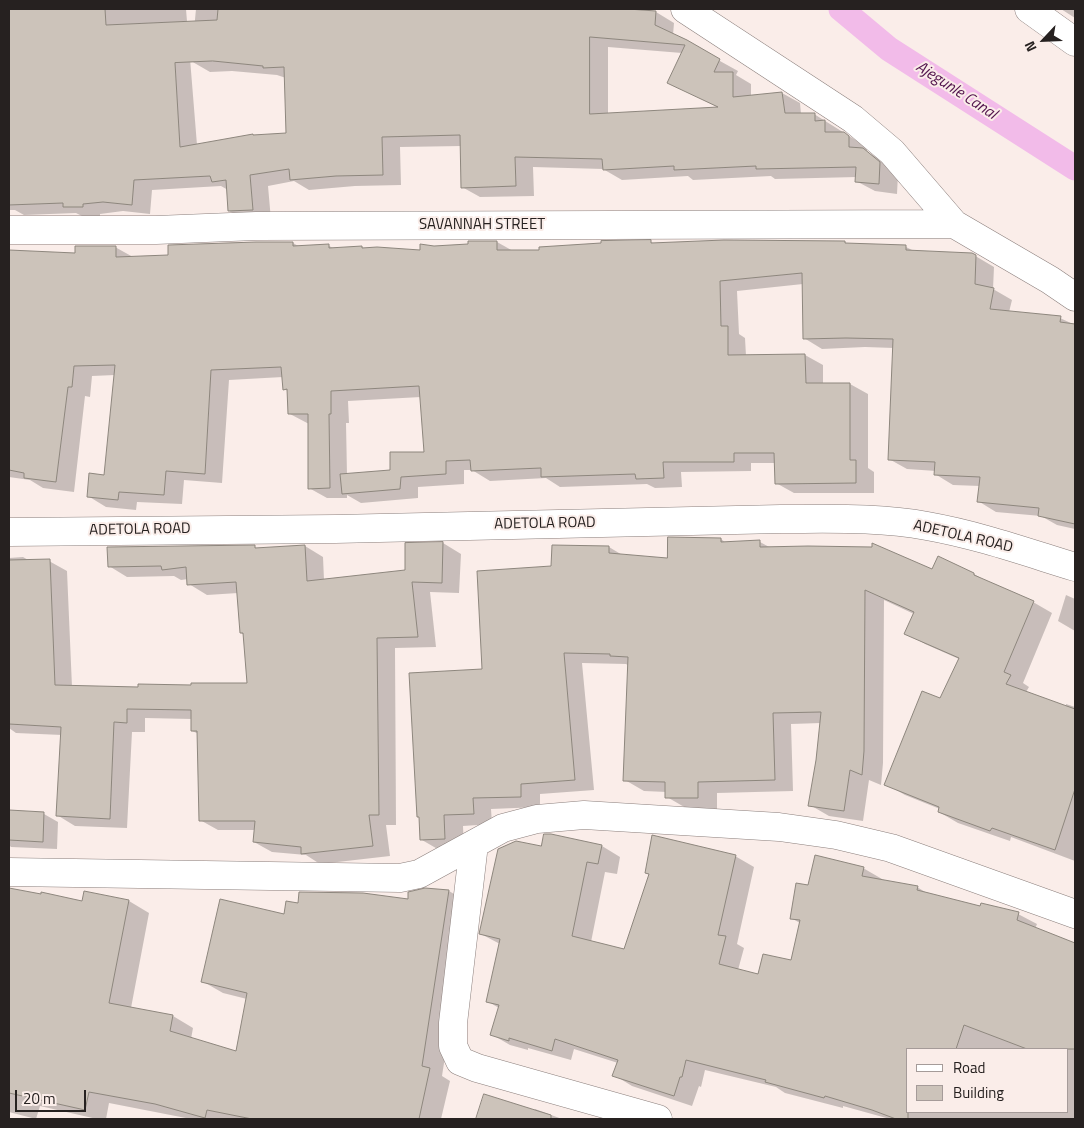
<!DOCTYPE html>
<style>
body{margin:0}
#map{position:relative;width:1084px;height:1128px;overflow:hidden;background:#faede9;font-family:"Titillium Web",sans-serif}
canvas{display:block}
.frame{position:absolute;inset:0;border:10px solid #262120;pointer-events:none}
.legend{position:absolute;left:906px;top:1048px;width:162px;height:65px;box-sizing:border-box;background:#faede9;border:1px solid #a59b99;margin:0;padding:6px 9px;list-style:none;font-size:15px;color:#262120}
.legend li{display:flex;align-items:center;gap:10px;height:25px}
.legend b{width:25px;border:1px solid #a59b99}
.north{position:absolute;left:1019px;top:15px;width:50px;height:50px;-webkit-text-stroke:4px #faede9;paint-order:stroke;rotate:245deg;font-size:14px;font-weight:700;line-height:20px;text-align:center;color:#262120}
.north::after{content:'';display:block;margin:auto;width:18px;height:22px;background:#262120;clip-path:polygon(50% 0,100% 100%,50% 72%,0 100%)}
.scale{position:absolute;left:15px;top:1090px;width:71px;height:22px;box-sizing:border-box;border:2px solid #262120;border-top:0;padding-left:6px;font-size:15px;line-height:18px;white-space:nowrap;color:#262120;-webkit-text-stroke:4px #faede9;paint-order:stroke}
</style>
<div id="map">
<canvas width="1084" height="1128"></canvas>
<div class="frame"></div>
<ul class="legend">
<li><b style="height:6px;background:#fff"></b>Road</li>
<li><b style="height:14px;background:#ccc3ba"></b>Building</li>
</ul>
<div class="north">N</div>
<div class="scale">20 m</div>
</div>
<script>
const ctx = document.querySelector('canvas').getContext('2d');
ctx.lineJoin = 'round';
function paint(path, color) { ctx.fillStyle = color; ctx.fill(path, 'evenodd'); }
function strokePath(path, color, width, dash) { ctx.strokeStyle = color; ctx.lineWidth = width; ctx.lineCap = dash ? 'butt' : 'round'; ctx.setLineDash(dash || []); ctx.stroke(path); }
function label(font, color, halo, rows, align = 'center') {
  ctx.font = font + ' "Titillium Web",sans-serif'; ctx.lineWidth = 4; ctx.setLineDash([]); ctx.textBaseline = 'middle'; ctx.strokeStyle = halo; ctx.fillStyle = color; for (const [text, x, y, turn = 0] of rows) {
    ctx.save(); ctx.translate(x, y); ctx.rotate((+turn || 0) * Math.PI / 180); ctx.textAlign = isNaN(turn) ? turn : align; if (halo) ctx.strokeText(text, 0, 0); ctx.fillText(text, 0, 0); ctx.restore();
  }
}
paint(new Path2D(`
 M9 9H186L197 145 288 134 286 78 277 75 232 71 210 72 191 61 196 9H611L656 12 674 23 673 35 738 71 736 75 751 84V96L782 93 800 103 801 114H814L862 144 867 148V152L882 160 898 174 897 194 875 191 856 181 857 177 775 179 771 176 693 180 688 176 622 180 603 169 533 167 534 196 480 197 462 187V146L400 147 401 185 355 186 309 190 294 181 268 186 271 220 248 221 229 211 228 190 221 186 152 190 150 214 123 211 100 214V217L82 216 76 213 24 215 15 210H9ZM608 47 682 53 669 82 719 108 608 114Z
 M1061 9H1075V18Z
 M469 242H497L513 251H541L651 242 655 244 845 242 849 245 906 247 914 251 972 254 994 267 993 289 1012 300 1009 312 1060 318 1075 325V529L1057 525 1041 516 996 512 978 501 980 486 953 485 935 474 936 471 907 469 889 459 894 348 865 347 822 349 804 338 803 284 737 291 739 334 745 338 746 356 805 355 823 365V384H850L868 394V468L874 472V493H794L776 483V463H751V471L681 472 682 487 655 488 647 484 560 487 546 478 490 481 472 470H464V484L418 487V498L361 503 347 495V498H327L309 488V424L290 414 288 391 284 389 283 377 229 380 222 483 184 480 182 504 137 502 136 510 106 507 88 496 105 476 115 375 92 376 90 397 85 396 74 492 43 488 30 480 9 477V251L77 254 115 247 133 257 169 256 256 243H293L300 247 328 245 334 249 362 247 365 249 421 251 434 247 469 245ZM421 397 425 453 391 471 347 475 346 423H349L348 401Z
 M721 539 726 543 760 542 771 548 933 571 974 574 991 584 1033 602 1052 613 1023 683 1029 687 1026 692 1066 707V704L1075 707V861L1011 837 1010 841 958 823 939 812 940 809 905 795 886 784 940 700 959 659 925 644 906 633 914 614 884 600 883 763 881 785 869 780 863 821 829 816 810 805 821 723 791 724 793 791 717 793V809L686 808 667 797V792L644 791 625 780 629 666 626 664 582 663 594 790 540 794V807L491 809 492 824 463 826 464 850 441 851 422 840 484 671 553 568 609 547 624 556 668 559Z
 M443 543 461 554 459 593 430 592 436 647 395 648 396 825H386L390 856 320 864 306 855 272 852 254 842 255 830H218L200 820 199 734 192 731V719L145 718V732H132L127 828 75 826 57 815 62 735 16 733 9 728V558L23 557 30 561H49L67 571 72 687 139 689 248 684 244 635 241 633 238 593 207 595 189 584 188 579 181 580 174 576 127 577 109 566 254 547 259 549 305 546 323 557 324 580 406 571V544Z
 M1066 595 1075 599V631L1058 621Z
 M9 812 44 814 58 822 57 849 11 847 9 845Z
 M602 846 620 857 617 874 605 872 591 942 625 950 650 875 646 873 735 856 754 867 737 944 744 948 738 970 759 975 792 961 800 923 791 918 809 886 863 868 882 879 881 881 917 887 930 895 981 908 1018 914 1037 924 1035 929 1075 945V1119H890L843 1106V1108L785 1093 776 1087 705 1070 701 1087 699 1086 692 1106 632 1086 614 1075 618 1063 574 1049 571 1060 528 1048V1050L510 1045 491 1034 499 1008 487 1001 500 944 481 934 542 848ZM908 1049H1068V1112H908Z
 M9 889 83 903 85 892 129 901 149 913 131 1008 173 1016 193 1028 191 1039 237 1052 247 999 223 993 202 981 285 915 299 905 409 900 449 891 469 903 442 1076 450 1081 441 1119H191L109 1103 106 1119H97L40 1106 36 1119 9 1112Z
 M485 1095 534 1111 535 1109 562 1119H477Z`), '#0003');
strokePath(new Path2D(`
 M841 9 889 49 1075 168`), '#f2bbe9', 25);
const building = new Path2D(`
 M9 9H105L106 25 217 20 218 9H628L656 11 655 25 687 40 720 59 714 72H733V97L782 92 785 113H815V121L825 120V132H844L849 136V147L863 148 880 162 879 184 855 182 856 167 756 169V166L674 170V166L603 170 602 159 515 157 516 186 461 188 460 135 382 137 383 175 336 176 290 180 289 169 250 175 253 210 228 211 226 180 212 182 210 176 134 180 132 205 103 202 83 204V207H63V203L9 205ZM590 37 685 45 667 83 718 107 590 114ZM213 61 263 66V68L284 67 286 133 253 135V134L180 147 175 63Z
 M651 240V243L724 240 845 241V243L906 245V250L972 253 976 255 975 284 994 288 990 309 1061 316 1060 322 1075 324V524L1038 516 1039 508 977 502 980 477 934 475 935 462 888 460 893 339 846 338 803 339 802 273 720 281 721 326H728V355L805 354 806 383H850V460H856V483L775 484 774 453H734V462H663L664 478 636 479 635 474 541 477V468L471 471 470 460 446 461V474L401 477 400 489 342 494 340 474 390 470V452H424L419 386 331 391V414H329L330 488 308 489V414H288L287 389 283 390 281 367 211 370 205 474 166 471 164 495 119 492 118 500 87 497 89 473 104 475 115 365 74 366 72 387H68L56 482 24 478V473L9 470V250L75 253V246H116V257L168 255V245L256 242H293V246L329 244V248L362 246V248L377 247 420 250V244L434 246 468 244V241H497V250H539V247L601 243V241Z
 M668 537 721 538V542L760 540V547L808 546 872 547V543L932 569 938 556 974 573V575L1034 601 1004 672 1011 675 1006 684 1075 709V789L1055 850 992 828 990 831 938 812 939 807 884 785 922 691 940 698 959 658 904 634 914 612 865 590 864 751 862 775 850 770 844 811 808 806 816 760 821 712 773 713 775 780 698 782V798H665V782L623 781 628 657 610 656V654L564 653 575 780 521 784V797L473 798 474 814 444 815 445 839 420 840 419 817H417L409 673 482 669 477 571 551 566 552 545 609 546V553L667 558Z
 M443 542 442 583 412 582 418 637 377 638 379 815H369L373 846 301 854V847L253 842 255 821H199L197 731H191V710L127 709V723L114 722 110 819 56 816 61 727 9 724V560L50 559 55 685 138 687V684L191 685V683H247L243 633H240L236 582 187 585 186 567 162 570 161 566 108 567 107 547 255 545V548L305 545 307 581 405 570V543Z
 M9 810 44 812 43 842 9 840Z
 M544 834H551L602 845 598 864 587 862 572 936 624 949 649 874 645 873 652 835 736 855 718 935 726 936 719 964 758 974 763 954 791 960 800 920 790 919 796 883 808 885 815 855 864 867 862 876 918 886 917 890 980 906 981 903 1019 912 1017 920 1075 943V1049H1027L964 1025 956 1049H908V1119H896L872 1110 825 1096 824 1098 765 1082 766 1080 686 1060 682 1077H680L674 1096 612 1076 618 1060 555 1039 552 1051 509 1038V1041L490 1035 499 1005 486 1002 500 939 479 934 498 849 516 841 541 846Z
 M9 888 41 894V892L82 901 84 891 129 900 109 1003 173 1015 170 1031 236 1051 247 993 201 982 220 899 284 914 286 901 298 903 299 892 363 893 408 899V892L425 888 449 890 422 1066 430 1068 419 1119H252L207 1110 205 1118 155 1104 89 1092 85 1110 9 1093Z
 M484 1094 551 1115V1119H476Z`);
paint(building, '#ccc3ba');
strokePath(building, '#8d867d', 1);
const minor = new Path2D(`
 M685 9 853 119 892 152 954 224 1050 280 1075 297
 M1029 9 1075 42
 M9 230H156L256 226 954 224
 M9 532 335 529 781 519C830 519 880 517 927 526 978 535 1026 552 1075 567
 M474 844 453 1023V1046L460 1061 477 1068 658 1119
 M9 872 400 878 419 874 503 828 537 819 584 815 779 827 836 835 891 848 1075 914`);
strokePath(minor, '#8b7f7c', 29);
strokePath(minor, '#fff', 28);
label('15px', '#262120', '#faede9', [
 ["SAVANNAH STREET",482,225],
 ["ADETOLA ROAD",545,524,-1],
 ["ADETOLA ROAD",140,530,-1],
 ["ADETOLA ROAD",963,537,13]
]);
label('italic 16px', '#51124c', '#faede9', [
 ["Ajegunle Canal",956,91,33]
]);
</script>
